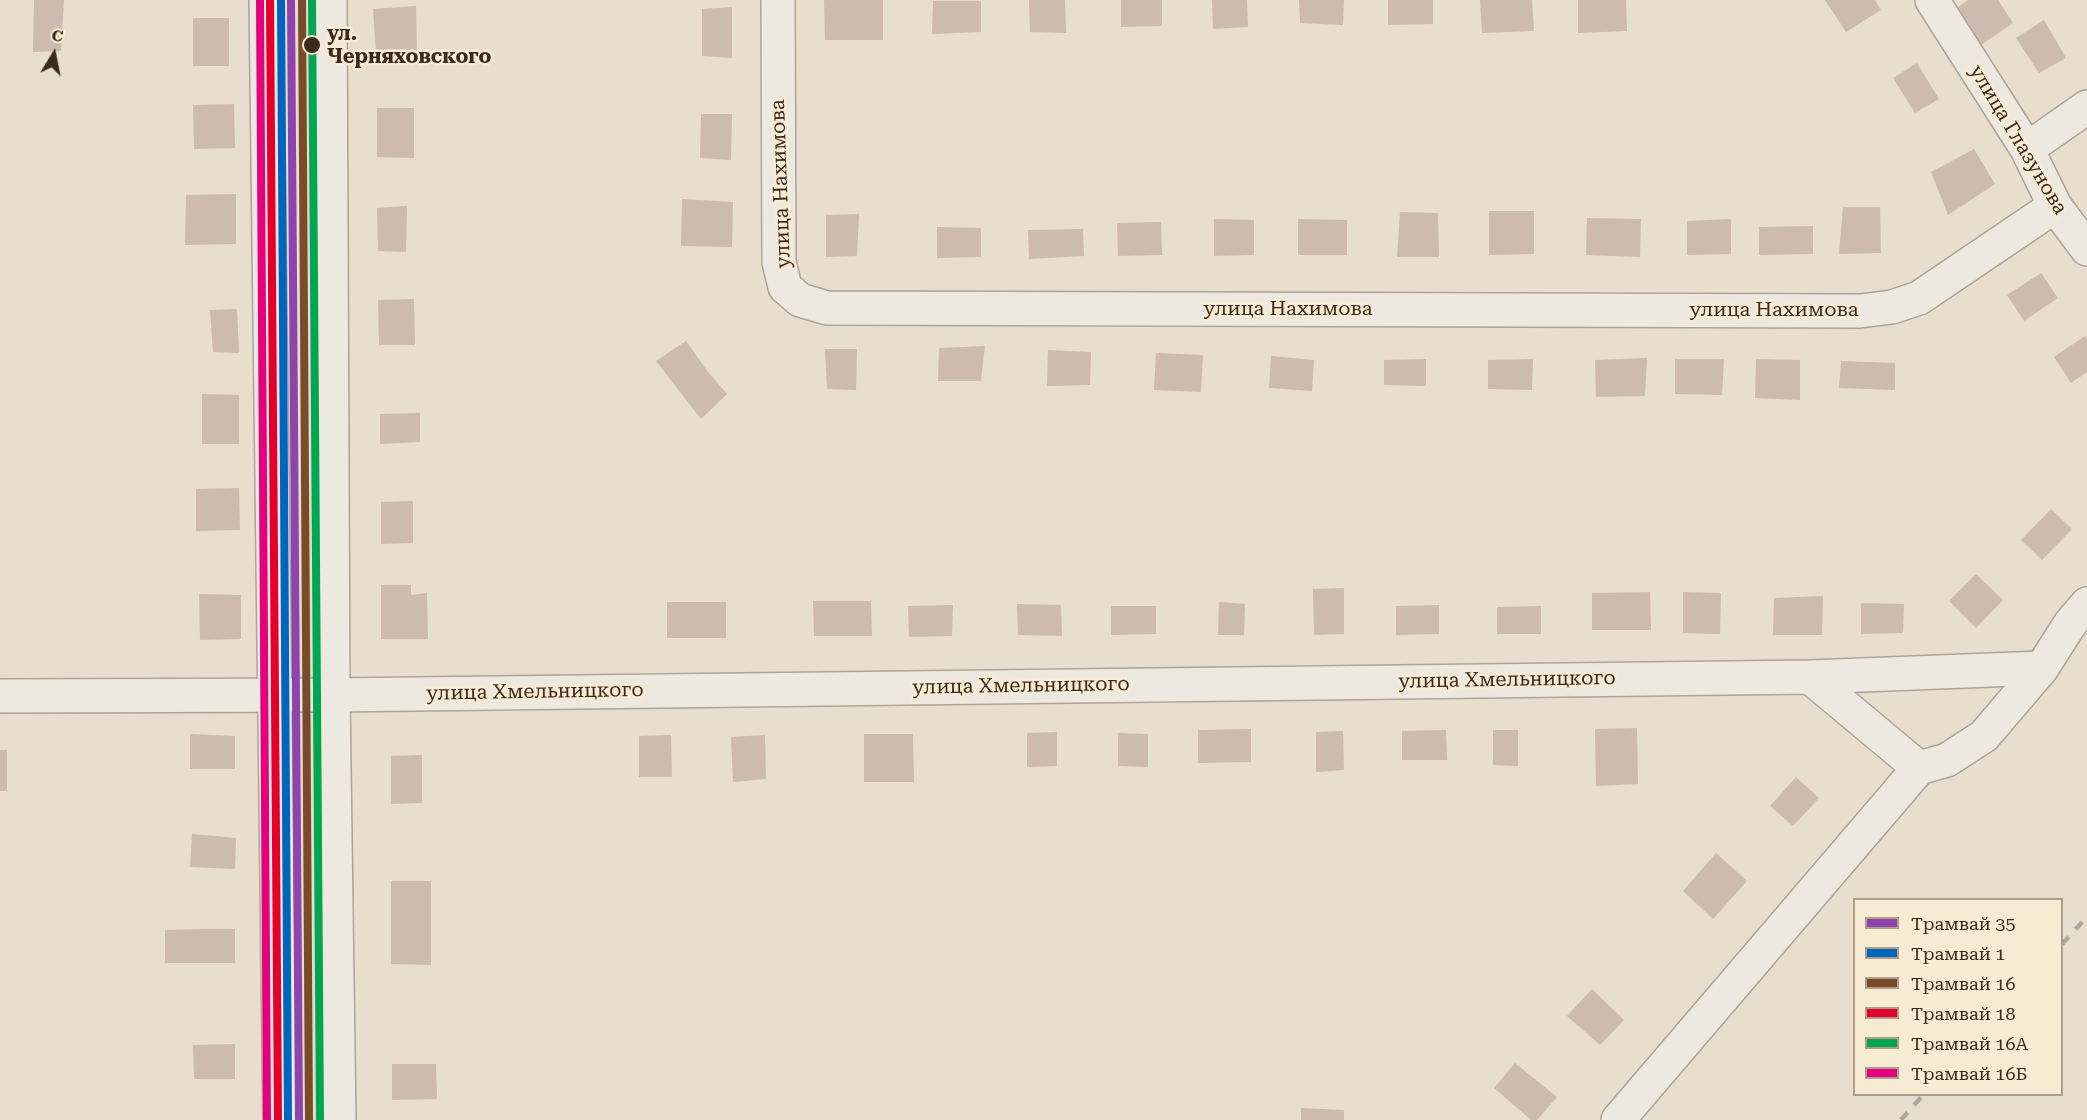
<!DOCTYPE html>
<meta charset="utf-8">
<style>
body{margin:0}
#map{position:relative;width:2087px;height:1120px;overflow:hidden;background:#e8dece;font-family:"Roboto Serif",serif}
canvas{display:block}
.legend{position:absolute;left:1853px;top:898px;width:210px;height:198px;box-sizing:border-box;background:#f8ebd3;border:2px solid #ad9e8a;margin:0;padding:8px 10px;list-style:none;font-size:18px;color:#3c2a1d}
.legend li{display:flex;align-items:center;gap:12px;height:30px}
.legend b{width:30px;border:2px solid #ad9e8a}
.north{position:absolute;left:24px;top:24px;width:60px;height:60px;-webkit-text-stroke:4px #f8ebd3;paint-order:stroke;rotate:10deg;font-size:16px;font-weight:700;line-height:24px;text-align:center;color:#3c2a1d}
.north::after{content:'';display:block;margin:auto;width:21px;height:27px;background:#3c2a1d;clip-path:polygon(50% 0,100% 100%,50% 72%,0 100%)}
</style>
<div id="map">
<canvas width="2087" height="1120"></canvas>
<ul class="legend">
<li><b style="height:8px;background:#8e44ad"></b>Трамвай 35</li>
<li><b style="height:8px;background:#0065bd"></b>Трамвай 1</li>
<li><b style="height:8px;background:#7a4b2a"></b>Трамвай 16</li>
<li><b style="height:8px;background:#e4002b"></b>Трамвай 18</li>
<li><b style="height:8px;background:#00a651"></b>Трамвай 16А</li>
<li><b style="height:8px;background:#e5007d"></b>Трамвай 16Б</li>
</ul>
<div class="north">С</div>
</div>
<script>
const ctx = document.querySelector('canvas').getContext('2d');
ctx.lineJoin = 'round';
function paint(path, color) { ctx.fillStyle = color; ctx.fill(path, 'evenodd'); }
function strokePath(path, color, width, dash) { ctx.strokeStyle = color; ctx.lineWidth = width; ctx.lineCap = dash ? 'butt' : 'round'; ctx.setLineDash(dash || []); ctx.stroke(path); }
function label(font, color, halo, rows, align = 'center') {
  ctx.font = font + ' "Roboto Serif",serif'; ctx.lineWidth = 5; ctx.setLineDash([]); ctx.textBaseline = 'middle'; ctx.strokeStyle = halo; ctx.fillStyle = color; for (const [text, x, y, turn = 0] of rows) {
    ctx.save(); ctx.translate(x, y); ctx.rotate((+turn || 0) * Math.PI / 180); ctx.textAlign = isNaN(turn) ? turn : align; if (halo) ctx.strokeText(text, 0, 0); ctx.fillText(text, 0, 0); ctx.restore();
  }
}
paint(new Path2D(`
 M34 0H64L61 51 33 52Z
 M824 0H883V40H825Z
 M1029 0H1065L1066 33 1030 32Z
 M1121 0H1162V26L1121 27Z
 M1212 0H1247L1248 27 1213 29Z
 M1299 0H1344L1343 25 1300 23Z
 M1388 0H1433V24L1388 25Z
 M1480 0H1532L1534 31 1482 33Z
 M1578 0H1626L1627 31 1578 33Z
 M1825 0H1875L1881 10 1846 32Z
 M1968 0H1998L2013 23 1981 45 1958 7Z
 M933 1H981V32L932 34Z
 M416 6 417 52 376 53 373 9Z
 M732 7V58L702 56V9Z
 M193 18H229V66H193Z
 M2044 20 2066 58 2039 73 2016 38Z
 M1917 63 1939 99 1915 113 1893 78Z
 M234 104 235 148 194 149 193 105Z
 M377 108H414V158L377 157Z
 M701 114H732L731 160 700 158Z
 M1974 149 1995 184 1948 215 1931 172Z
 M236 194V244L185 245 186 195Z
 M682 199 733 202 732 247 681 246Z
 M407 206 406 252 378 251 377 208Z
 M1843 207H1880L1881 253 1839 254Z
 M1489 211H1534V254L1489 255Z
 M1400 212 1438 213 1439 257H1397Z
 M859 214 857 256 826 257V215Z
 M1587 218 1641 219 1640 257 1586 255Z
 M1214 219 1254 220V255L1214 256Z
 M1298 219 1347 220V255H1298Z
 M1731 219V254L1687 255V221Z
 M1161 222 1162 255 1118 256 1117 223Z
 M1813 226V254L1759 255V227Z
 M937 227 981 228V257L937 258Z
 M1083 229 1084 256 1029 259 1028 230Z
 M2041 273 2058 298 2024 321 2007 295Z
 M414 299 415 345H379L378 300Z
 M237 309 239 353 213 352 210 310Z
 M2085 336 2087 339V372L2071 383 2054 357Z
 M686 341 708 372 727 394 701 419 656 361Z
 M985 346 981 381H938L939 348Z
 M825 349H857L856 390 827 389Z
 M1048 350 1091 352 1090 385 1047 386Z
 M1156 353 1203 355 1201 392 1154 390Z
 M1271 356 1314 360 1312 391 1269 388Z
 M1647 358 1645 396 1596 397 1595 360Z
 M1426 359V386L1384 385V360Z
 M1533 359 1532 390 1488 389V360Z
 M1675 359H1724L1722 395 1675 394Z
 M1756 359 1800 360V400L1755 398Z
 M1841 361 1895 363V390L1839 388Z
 M202 394 239 395V444H202Z
 M420 413V442L380 444V414Z
 M239 488 240 530 196 531V489Z
 M413 501V543L381 544V502Z
 M2051 509 2072 529 2042 560 2021 540Z
 M1976 574 2003 600 1976 628 1949 601Z
 M381 585H411V595L427 593 428 639H381Z
 M1344 588V634L1314 635 1313 589Z
 M1650 592 1651 630H1592V593Z
 M1683 592 1721 593 1720 634 1683 633Z
 M199 594 241 595V639L200 640Z
 M1823 596 1822 635H1773L1774 598Z
 M813 601H871L872 636H814Z
 M667 602H726V638H667Z
 M1219 602 1245 604 1244 635H1218Z
 M1861 603 1904 604 1903 633 1861 634Z
 M1017 604 1061 605 1062 636 1018 635Z
 M953 605 952 636 909 637 908 606Z
 M1439 605V634L1396 635V606Z
 M1111 606H1156V634L1111 635Z
 M1541 606V634H1497V607Z
 M1637 728 1638 784 1596 786 1595 729Z
 M1251 729V762L1198 763V730Z
 M1446 730 1447 760H1402V731Z
 M1493 730H1518V766L1493 765Z
 M1343 731 1344 770 1316 772V732Z
 M1057 732V766L1027 767V733Z
 M1118 733 1148 734V767L1118 766Z
 M190 734 235 736V769H190Z
 M864 734H913L914 782H864Z
 M671 735 672 777H639V736Z
 M765 735 766 779 733 782 731 737Z
 M0 750H7V791H0Z
 M422 755V803L391 804V756Z
 M1796 777 1819 798 1793 826 1770 806Z
 M192 834 236 838 235 869 190 867Z
 M1716 853 1747 881 1713 919 1683 891Z
 M391 881H431V965L391 964Z
 M206 929H235V963H165V930Z
 M1592 989 1624 1020 1600 1045 1567 1016Z
 M235 1044V1079H194L193 1045Z
 M1515 1063 1557 1097 1537 1120H1531L1494 1088Z
 M392 1064H436L437 1099 392 1100Z
 M1301 1108 1344 1110V1120H1301Z`), '#ccbbae');
const minor = new Path2D(`
 M266 0 280 1120
 M778 0 779 262 785 287 800 300 827 308 1860 311 1892 307 1919 298 2055 206
 M1932 0 2027 149 2055 206 2087 249
 M2027 149 2087 107
 M1810 677 1919 768
 M0 696 333 695 1810 677 2042 668
 M1618 1120 1919 768 1947 760 1984 736 2042 668 2070 624 2087 604`);
const tertiary = new Path2D(`
 M330 0 333 695 339 1120`);
strokePath(minor, '#ada397', 36);
strokePath(tertiary, '#ada397', 36);
strokePath(minor, '#eee9e0', 33);
strokePath(tertiary, '#eee9e0', 33);
strokePath(new Path2D(`
 M2062 944 2087 917
 M1901 1120 1924 1094`), '#aea8a0', 4.5, [10, 10]);
strokePath(new Path2D(`
 M291 0 299 1120`), '#8e44ad', 8);
strokePath(new Path2D(`
 M281 0 288 1120`), '#0065bd', 8);
strokePath(new Path2D(`
 M302 0 309 1120`), '#7a4b2a', 8);
strokePath(new Path2D(`
 M270 0 278 1120`), '#e4002b', 8);
strokePath(new Path2D(`
 M312 0 320 1120`), '#00a651', 8);
strokePath(new Path2D(`
 M260 0 267 1120`), '#e5007d', 8);
for (const [x, y, r, color] of [
 [312,45,9,"#3c2a1d"]
]) { const dot = new Path2D(); dot.arc(x, y, r, 0, 2 * Math.PI); ctx.fillStyle = color; ctx.fill(dot); strokePath(dot, '#f8ebd3', 2); }
label('bold 20px', '#3c2a1d', '#f8ebd3', [
 ["ул.",327,34],
 ["Черняховского",327,57]
], 'left');
label('20px', '#3c2a1d', '#f8ebd3', [
 ["улица Глазунова",2018,140,59],
 ["улица Нахимова",781,184,-92],
 ["улица Нахимова",1288,309],
 ["улица Нахимова",1774,310],
 ["улица Хмельницкого",1507,680,-1],
 ["улица Хмельницкого",1021,686,-1],
 ["улица Хмельницкого",535,692,-1]
]);
</script>
